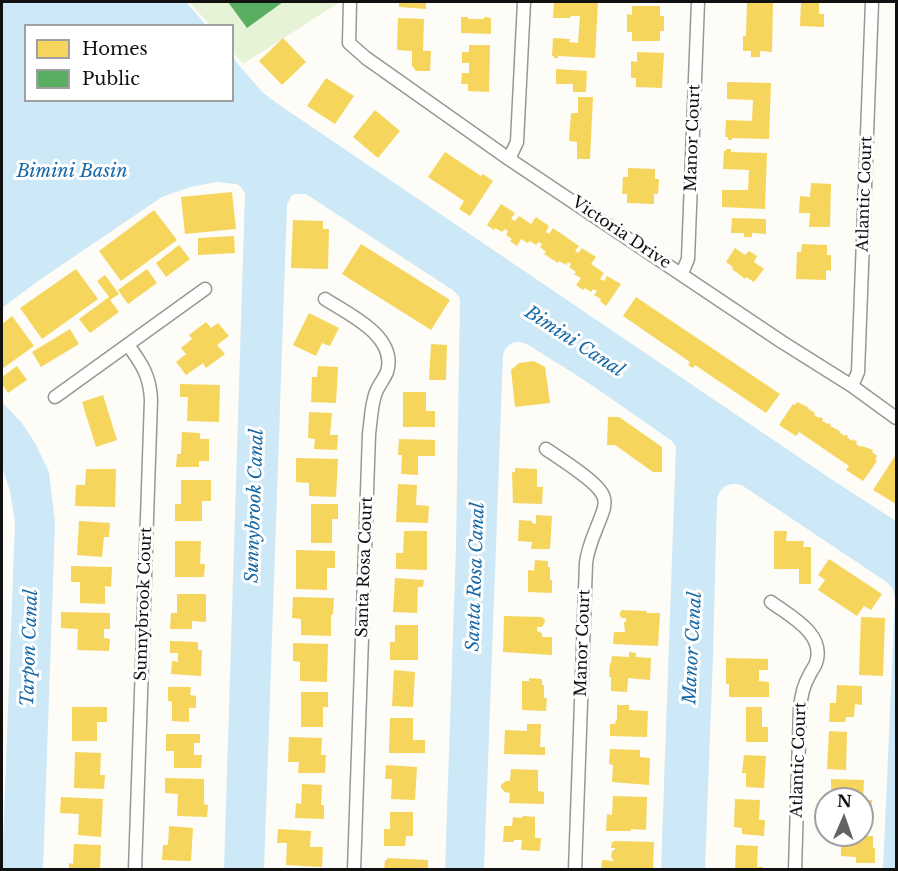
<!DOCTYPE html>
<style>
body{margin:0}
#map{position:relative;width:898px;height:871px;overflow:hidden;background:#fdfcf7;font-family:"Libre Baskerville",serif}
canvas{display:block}
.frame{position:absolute;inset:0;border:3px solid #111;pointer-events:none}
.legend{position:absolute;left:24px;top:24px;width:210px;height:78px;box-sizing:border-box;background:#fff;border:2px solid #a0a0a0;margin:0;padding:8px 10px;list-style:none;font-size:18px;color:#111}
.legend li{display:flex;align-items:center;gap:12px;height:30px}
.legend b{width:30px;border:2px solid #a0a0a0}
.north{position:absolute;left:814px;top:787px;width:60px;height:60px;box-sizing:border-box;background:#fff;border:2px solid #a0a0a0;border-radius:50%;rotate:2deg;font-size:16px;font-weight:700;line-height:24px;text-align:center;color:#111}
.north::after{content:'';display:block;margin:auto;width:21px;height:27px;background:#646362;clip-path:polygon(50% 0,100% 100%,50% 72%,0 100%)}
</style>
<div id="map">
<canvas width="898" height="871"></canvas>
<div class="frame"></div>
<ul class="legend">
<li><b style="height:16px;background:#f6d55c"></b>Homes</li>
<li><b style="height:16px;background:#5aae61"></b>Public</li>
</ul>
<div class="north">N</div>
</div>
<script>
const ctx = document.querySelector('canvas').getContext('2d');
ctx.lineJoin = 'round';
function paint(path, color) { ctx.fillStyle = color; ctx.fill(path, 'evenodd'); }
function strokePath(path, color, width, dash) { ctx.strokeStyle = color; ctx.lineWidth = width; ctx.lineCap = dash ? 'butt' : 'round'; ctx.setLineDash(dash || []); ctx.stroke(path); }
function label(font, color, halo, rows, align = 'center') {
  ctx.font = font + ' "Libre Baskerville",serif'; ctx.lineWidth = 6; ctx.setLineDash([]); ctx.textBaseline = 'middle'; ctx.strokeStyle = halo; ctx.fillStyle = color; for (const [text, x, y, turn = 0] of rows) {
    ctx.save(); ctx.translate(x, y); ctx.rotate((+turn || 0) * Math.PI / 180); ctx.textAlign = isNaN(turn) ? turn : align; if (halo) ctx.strokeText(text, 0, 0); ctx.fillText(text, 0, 0); ctx.restore();
  }
}
paint(new Path2D(`
 M189 2H340L243 64 233 52 232 26 210 25Z`), '#e7f3d7');
paint(new Path2D(`
 M2 2H186L206 25 26 26V100H232L233 58 262 92 278 104 831 479 896 521V869H883L895 598 893 589 888 583 743 486C731 481 720 486 717 499L713 655 705 869H661L676 447 672 441C630 412 588 381 544 355 537 351 528 343 520 342 511 341 505 347 503 355L484 869H445L456 547 460 298 454 291 306 194H296L291 196 287 205 264 869H224L245 193 240 186 236 184 217 182 190 187 162 197 38 281 2 308Z
 M2 402 22 423 35 443 49 472 55 523 43 869H2L15 522 10 491 2 467Z`), '#cde8f7');
paint(new Path2D(`
 M399 2H426V9L399 7Z
 M554 2H598L595 58 558 56V58H554V56H552L553 38 570 39 569 42 578 43 580 16H571L570 18H553Z
 M747 2H773L772 52 760 51V57H751V51H743V36H746Z
 M801 2H819V14H824V27L800 26Z
 M632 6H660V16H664V31H660V41H632V32H627V14L632 15Z
 M461 17H468V19H484V17L491 18V34L461 33Z
 M398 18 424 19 423 51H431L430 71H416L412 66V51L397 50Z
 M283 38 306 62 282 85 259 61Z
 M469 45H490L489 92 468 91V84H461L462 73H469V63H462V52H469Z
 M637 52 664 53 662 88 636 87V78H631V61L637 62Z
 M556 69 587 71 586 92H573V84H556Z
 M326 78 354 96 335 124 307 106Z
 M727 82 771 83 769 139 732 138V140H728V137H725L726 120 752 121 753 100 727 99Z
 M578 97H593L590 159H577V142L569 141 571 113H578Z
 M375 110 400 131 378 158 353 137Z
 M726 149H731V152L767 153 765 209 722 207V190H748L749 170 723 169 724 151H726Z
 M445 152 481 176 483 174 493 181 470 216 459 209 464 201 428 177Z
 M628 168 655 169V179H659L658 194H654V204L627 203V194H622L623 177H628Z
 M811 183 831 184 830 227H809L810 213H799L800 196 810 197Z
 M232 192 236 229 185 234 181 197Z
 M501 204 515 213 511 219 515 221 519 216 531 224 536 217 549 226 546 232 549 234 553 228 579 246 575 251 578 253 582 248 596 257 591 264 604 273 600 279 604 281 607 276 621 284 606 306 600 301 601 299 594 295 597 291 593 289 591 292 585 288 583 290 576 285 581 278 574 274 576 272 569 267 571 264 568 262 566 265 559 261 558 263 544 254 546 252 540 247 542 244 539 242 536 245 530 241 528 243 521 239 517 246 510 241 512 239 506 235 508 231 505 229 502 232 495 228 494 230 487 225Z
 M154 210 177 240 121 281 99 251Z
 M732 218 766 219V234L752 233V237H744V233H731Z
 M293 220 323 221V229H329L328 269 291 268Z
 M234 236 235 253 198 255V238Z
 M361 244 450 300 431 330 342 274Z
 M802 244 827 245V255H831V271L826 270V280L796 279 797 252H801Z
 M179 245 190 259 166 277 156 263Z
 M735 248 745 255 749 251 757 256 754 262 764 269 754 282 746 277 745 279 732 269 733 267 726 262Z
 M76 269 98 299 42 339 20 308Z
 M147 269 157 283 128 304 118 290Z
 M105 275 119 294 110 300 119 312 90 333 79 319 109 297 97 281Z
 M636 297 780 394 766 413 695 365 693 368 688 365 690 362 623 316Z
 M309 313 339 328 330 346 322 343 316 356 293 345Z
 M12 316 34 346 2 369V324Z
 M206 322 211 328 218 323 229 336 217 345 225 354 206 368 203 363 186 375 176 362 186 354 181 348 192 339 189 335Z
 M70 329 79 344 41 367 32 352Z
 M431 344 447 345 446 380H429Z
 M534 361 545 367 550 403 515 407 511 370 519 363Z
 M17 366 27 380 8 393 2 384V377Z
 M318 366 338 367 336 403 311 402 312 377H317Z
 M180 384 220 385 219 422 187 421 188 397H180Z
 M403 392H426V411H435V427H403Z
 M103 395 117 440 96 447 82 402Z
 M797 402 808 407 807 408 815 413 814 415 819 418 820 417 823 419 822 421 828 424 829 423 831 425 830 426 840 431 839 432 845 436V434L848 436 847 437 852 441 853 439 857 442 856 444 861 447 862 446 873 450 872 452 877 456 875 460 877 461 863 481 846 470 849 466 799 432 796 436 779 425 793 404 795 405Z
 M309 412 332 413 330 435H338L337 450 314 449 315 439 308 438Z
 M608 417H619L662 447V472H653L615 445H607Z
 M182 432 200 433V439H209V461H199V467H176L177 454H181Z
 M399 439 435 440V456H418V475L401 474 402 455H398Z
 M895 456 896 457V504L873 490Z
 M296 458 338 459 336 497 309 496V483L296 482Z
 M515 468 537 469V487H543L542 504 513 503 512 472H515Z
 M86 469H116L115 507 75 506 76 485H85Z
 M181 480H211V501H202V521H175V504H181Z
 M398 484 417 485 416 505 429 506 428 523 396 522Z
 M311 504H338V519H332V543H311Z
 M536 515 552 516 550 549H531L532 542 518 541 519 520 532 521V523L536 524Z
 M79 521 110 523 109 537H104L102 557 77 555Z
 M404 531H427V570L396 569V553H403Z
 M774 531H787L786 541H804L803 547H811V584H799V569H774Z
 M175 541H201L200 564H205L204 577H175Z
 M296 550 335 551V568H327V590L296 589Z
 M829 559 882 594 871 610 864 606 857 616 818 590 825 580 818 575Z
 M535 560 548 561V567H550V580H552V593L528 592V570L534 571Z
 M71 566 112 567 111 587 105 586V604L80 603V582H71Z
 M395 578 424 580 423 587H418L417 613 393 612Z
 M177 594H206V622L192 621V629H170L171 613H177Z
 M293 597 334 598 333 614 331 615V636L301 635V619L292 618Z
 M622 610 646 611 647 613H660L658 646 613 644 614 632H625L624 623 626 621V618H622L620 616V612Z
 M61 612 110 613V629H104V638L110 639 109 651 77 650 78 629 61 628Z
 M504 616 542 617 545 620 544 624 542 627H537V631L542 633V637H552V655L503 652Z
 M861 617 885 618 883 676 859 675Z
 M395 625H418V660H390V642H395Z
 M170 641 198 642V650H202L201 676 171 674 172 661 178 662V653H170Z
 M293 643 328 644 327 682 300 681V662L293 661Z
 M629 652 636 653V657L651 658 650 680 628 678 627 692 611 691V677H609L610 663H611L612 656 629 657Z
 M726 658 768 659V670H759V681L769 682V697H729V684H726Z
 M394 670 415 672 413 707 392 706Z
 M529 678 542 679V685H544V698H547L546 711 522 710V681H529Z
 M837 685 862 686V705L855 704 854 717H846L845 722H829L830 703H836Z
 M168 687H191L190 695 196 696V708H189V722L172 721V702L168 701Z
 M301 692H328V707H323V727H301Z
 M617 705H629V710L648 711 647 737 610 736V724H615L616 720H617Z
 M72 707H107V722H97V741H72Z
 M746 707H762V727H768V742H746Z
 M390 718H413V740H425V753H389Z
 M527 724H541L540 747H545V755L504 754 505 730 527 731Z
 M829 731 847 732 846 770 827 769Z
 M166 734H200V743H194V755H202L201 768H174V751H166Z
 M289 737 322 738 321 755H326L325 773H298L299 762H288Z
 M610 749 640 750V757L650 758 649 785 612 782 613 765 609 764Z
 M75 752 101 753 100 775H105L104 789 74 788Z
 M744 755 766 756 764 788 746 787V773H742Z
 M386 765 417 767 415 800 391 799 392 779H385Z
 M511 769 538 770V791L544 792V804L509 803 510 793 505 792 501 788V785L506 781H510Z
 M165 778 204 779V804L208 805 207 817 177 816 178 794 165 793Z
 M831 779 864 780 863 799H826V815H824V794H826V796L831 797Z
 M302 784 322 785 321 805H324V819L295 818 296 803 301 804Z
 M613 796 647 797 646 830 631 829V831H606L607 814 612 815Z
 M61 797 103 799 101 837 78 835 79 814 60 813Z
 M735 799 760 800 759 820H765L764 836 742 834V828L734 827Z
 M862 800H872L871 817 862 816Z
 M390 812H413V836H406L405 846H384V829H390Z
 M523 816 535 817V838H541L540 851 521 850 522 840H514V842H503L504 826H512L513 817 522 818Z
 M169 826 193 828 191 861 162 860 163 845H168Z
 M278 829 311 831 310 847H323L322 867 286 865 287 843H277Z
 M827 835 873 836V848H875V863H856V857L841 856V840H827Z
 M614 841 654 842 653 870H601L602 860 614 861 611 857 612 852 613 850H615V848H611L612 842H614Z
 M74 844 101 845 100 870H69V863L73 864Z
 M736 845 758 846 757 867H763V870H735Z
 M387 858 428 860V870H384L385 860H387Z`), '#f6d55c');
paint(new Path2D(`
 M228 2H283L247 28Z`), '#5aae61');
const minor = new Path2D(`
 M350 2 349 43 366 58 509 159 782 342 852 386 896 418
 M509 159 517 142 524 2
 M682 273 688 259 698 2
 M325 299C348 314 398 336 387 372 384 379 379 385 376 392 371 405 371 420 369 434L354 870
 M128 345C142 364 150 376 151 400L135 870
 M852 386 858 372 872 2
 M55 397 205 289
 M546 449C559 458 593 479 601 492 606 498 605 507 602 514 596 531 588 545 586 563L575 870
 M771 602C790 616 826 634 816 663 814 668 811 671 809 676 803 686 801 697 800 708L795 870`);
strokePath(minor, '#979795', 15);
strokePath(minor, '#fffffe', 12);
label('16px', '#111', '#fff', [
 ["Manor Court",693,138,-88],
 ["Atlantic Court",865,194,-88],
 ["Victoria Drive",621,233,34],
 ["Santa Rosa Court",365,567,-88],
 ["Sunnybrook Court",144,604,-88],
 ["Manor Court",583,643,-88],
 ["Atlantic Court",799,760,-88]
]);
label('italic 18px', '#1768a6', '#fff', [
 ["Bimini Basin",72,172],
 ["Bimini Canal",574,342,33],
 ["Sunnybrook Canal",255,506,-88],
 ["Santa Rosa Canal",476,577,-88],
 ["Tarpon Canal",30,648,-88],
 ["Manor Canal",693,648,-87]
]);
</script>
